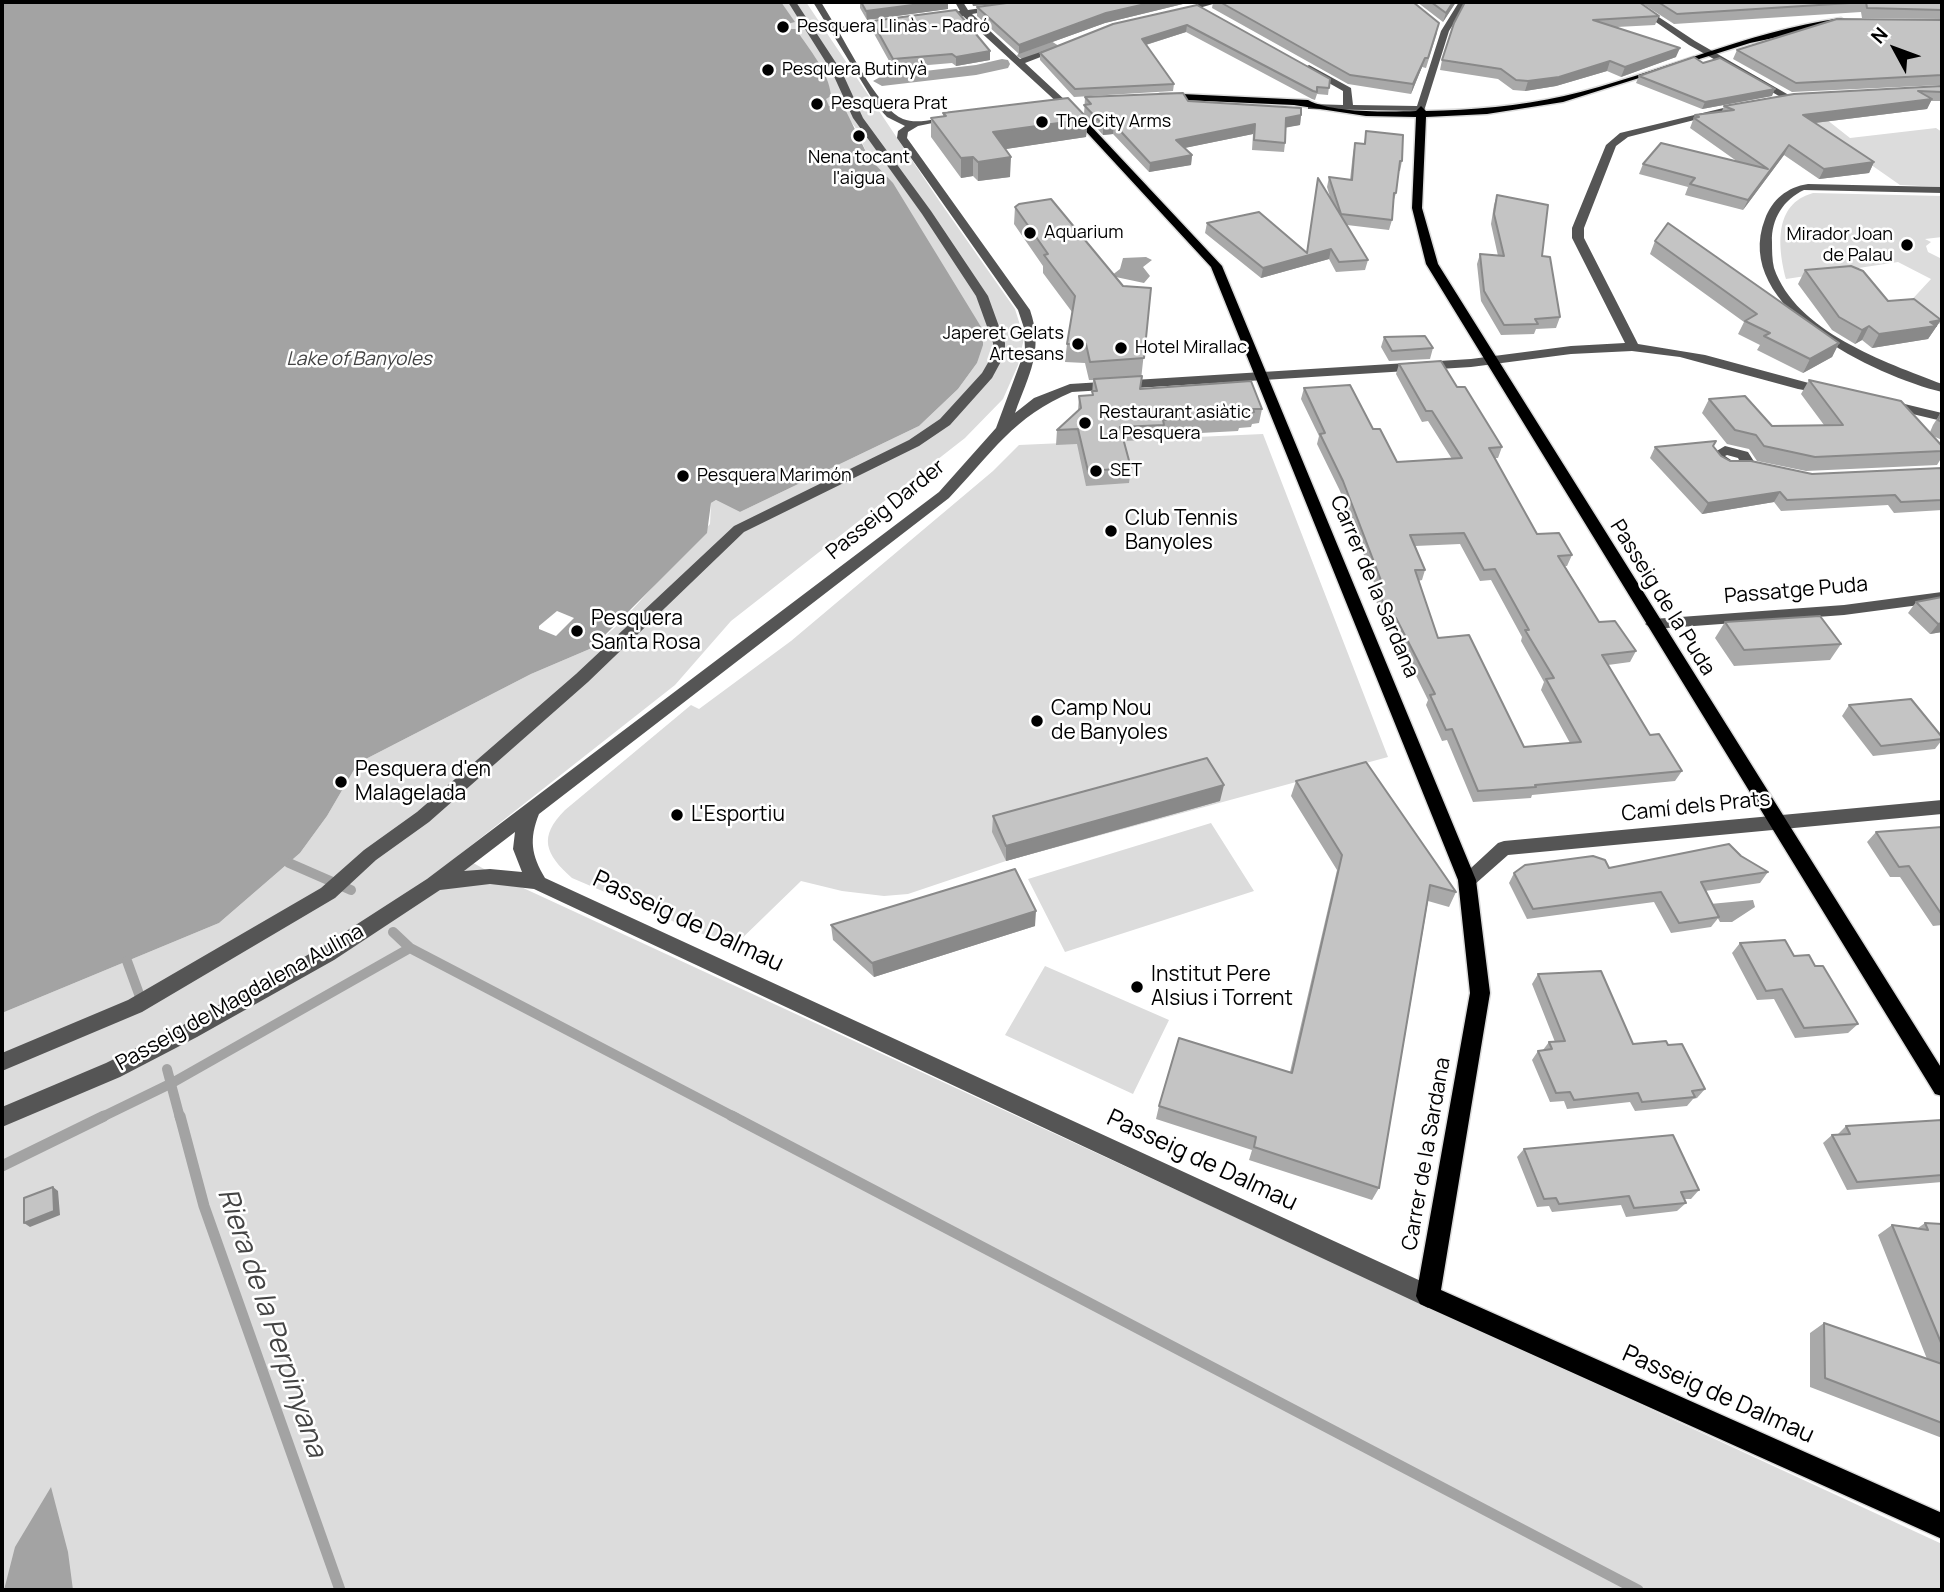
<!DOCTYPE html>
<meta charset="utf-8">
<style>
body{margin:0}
#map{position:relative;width:1944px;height:1592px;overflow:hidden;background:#fff;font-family:Manrope,sans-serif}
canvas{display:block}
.frame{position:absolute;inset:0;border:4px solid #000;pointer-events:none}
.north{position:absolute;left:1860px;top:14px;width:70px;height:70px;-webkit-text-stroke:5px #fff;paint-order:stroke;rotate:311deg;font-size:19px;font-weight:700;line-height:28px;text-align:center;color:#000}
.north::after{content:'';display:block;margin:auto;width:24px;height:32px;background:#000;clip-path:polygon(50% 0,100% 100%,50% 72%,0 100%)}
</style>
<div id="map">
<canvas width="1944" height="1592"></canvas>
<div class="frame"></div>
<div class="north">N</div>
</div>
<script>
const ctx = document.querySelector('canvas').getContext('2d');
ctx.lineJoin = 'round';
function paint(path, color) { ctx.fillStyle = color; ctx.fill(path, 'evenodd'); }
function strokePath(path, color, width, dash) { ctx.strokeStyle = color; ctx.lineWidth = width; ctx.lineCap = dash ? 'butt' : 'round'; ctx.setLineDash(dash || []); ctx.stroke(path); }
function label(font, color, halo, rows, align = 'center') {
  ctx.font = font + ' Manrope,sans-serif'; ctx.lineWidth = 5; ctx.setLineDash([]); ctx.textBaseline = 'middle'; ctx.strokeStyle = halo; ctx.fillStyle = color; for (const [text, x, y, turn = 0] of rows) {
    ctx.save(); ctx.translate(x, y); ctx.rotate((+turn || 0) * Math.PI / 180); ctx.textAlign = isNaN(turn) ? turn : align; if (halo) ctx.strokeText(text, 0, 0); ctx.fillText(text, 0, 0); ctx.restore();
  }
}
paint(new Path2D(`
 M747 2H806L940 202 1015 309 1024 338 1018 365 1003 399 965 438 731 621 675 685 459 855 493 874 1942 1544V1590H2V1013L219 923 300 853 327 816 358 763 531 674 592 648 621 622 710 524 711 503 716 500 740 512 919 426 958 389 977 363 983 330 869 158 855 127 838 105 829 106Z
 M1812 108 1850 138 1936 128 1942 132V187L1900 185 1794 111Z
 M1813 193 1942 196V237L1925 239 1931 242 1926 246 1928 252 1942 259V325L1906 306 1931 279 1898 262 1786 279C1778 248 1773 204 1813 193Z
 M1263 434 1388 757 1006 861 908 894 884 896 842 891 801 881 733 947 572 878C545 854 538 837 565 810L691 705 699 709 791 641 993 471 1019 445Z
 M1211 823 1254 891 1065 952 1028 879Z
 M1045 966 1169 1020 1133 1094 1005 1035Z`), '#dcdcdc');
paint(new Path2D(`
 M2 2H781L795 22 787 24 789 29H796C809 50 829 71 831 96L826 99 829 106 844 107 869 158 893 183 983 330V345L977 363 958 389 919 426 740 512 716 500 711 503 707 533 592 648 531 674 358 763 327 816 300 853 219 923 2 1013Z
 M1146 257 1152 260 1143 267 1150 276 1144 283 1111 276 1120 269 1123 258Z
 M1753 900 1755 907 1732 922H1720L1710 904Z
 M51 1487 68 1552 73 1590H4L15 1547Z`), '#a3a3a3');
paint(new Path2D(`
 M557 611 574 618 556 636 539 629V626Z`), '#fff');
strokePath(new Path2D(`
 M289 863 351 890
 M393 932 410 948 736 1118
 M127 961 139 994
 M167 1069 180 1118
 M100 1118 172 1083 410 948`), '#a3a3a3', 10);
strokePath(new Path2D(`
 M180 1116 204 1206 340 1590
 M732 1116 1638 1590
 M2 1166 104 1116`), '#a3a3a3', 11);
paint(new Path2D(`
 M1051 41 1059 46 1057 49 1025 61 1017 56 1019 52Z
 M1002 59 1008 60 1010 64 1008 68 976 75 882 86 873 81 882 76 976 65Z`), '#a3a3a3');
const major = new Path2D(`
 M1841 18 1845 21 1844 23 1750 43 1563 102 1487 114 1426 117 1422 208 1438 264 1942 1069V1096L1935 1094 1426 264 1412 208 1416 117 1366 116 1294 105 1161 99 1156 96 1161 93 1308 100C1331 113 1388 112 1416 111L1421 106 1426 111C1472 110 1519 106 1564 96 1658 74 1745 32 1841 18Z
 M1068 108H1074L1222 266 1476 880 1490 993 1441 1290 1942 1513V1539L1420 1304 1416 1296 1470 993 1458 880 1211 267 1068 112Z`);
strokePath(major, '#dbdbdb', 3);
paint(new Path2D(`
 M788 2H796L842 72 863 118 931 211 988 296 1005 343V354L992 378 950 425 919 446 744 532 588 682 429 822 376 860 335 898 142 1012 2 1071V1053L128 1000 321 888 364 850 417 812 576 674 734 526 909 440 940 419 982 373 993 354V343L976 296 922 214 853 118 832 72Z
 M813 2H821L836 27 897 20V24L894 25 839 32C852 54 880 110 903 119 918 125 938 118 952 115L957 118 918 126 908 132 907 138 1030 310C1044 351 1029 374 1015 413L1034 398 1070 384 1471 359 1571 346 1625 343 1572 238V228L1606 145 1620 133 1744 103 1749 106 1628 137 1616 146 1584 228V238L1638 344 1705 355 1831 389V395L1798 389 1680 357 1632 351 1571 354 1471 367 1072 392C1014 416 991 454 949 498L539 814C529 839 531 855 545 878L1436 1288 1440 1296 1436 1304 1428 1308 1420 1304 534 889 490 884 440 890 334 960 197 1037 120 1077 2 1127V1107L106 1063 183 1025 320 948 427 879 939 492 996 428 1025 350 1024 328 1018 310 897 138 898 131 905 126 887 117 876 105ZM515 832 513 849 522 872 490 869 464 871Z
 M955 2H963L968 10 1023 2H1043L972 14 1020 59 1064 44V48L1025 63 1066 101V105H1060L963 16 933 19V15L960 11Z
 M1206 2H1220L1178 14 1174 11Z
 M1459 2H1467L1449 31 1424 111 1308 109V105L1311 104 1343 105V91L1306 70 1304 68 1309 65 1351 88 1353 105 1417 106 1441 31Z
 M1627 2H1636L1695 41 1794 98 1786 100 1689 45Z
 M1808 184 1942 187V193L1804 190C1784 199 1771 219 1772 242 1772 250 1772 260 1774 268 1796 332 1885 362 1942 384V392C1876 376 1730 308 1765 219 1772 200 1787 187 1808 184Z
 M1888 400 1942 413V421L1883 407V401Z
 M1725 446 1748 452 1755 463C1741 477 1720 471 1710 455ZM1727 455 1738 458 1740 462H1734L1725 456Z
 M1942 592V602L1844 615 1653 629 1645 624 1653 619 1844 605Z
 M1942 800V814L1508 855 1474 885 1467 887 1460 885 1458 880 1498 843 1504 841Z`), '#555');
paint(major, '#000');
paint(new Path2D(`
 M860 2H948V9L867 20 860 8Z
 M971 2H1187V3L1105 23 1019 54 977 16V7L998 4 973 6Z
 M1213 2H1413L1437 33 1426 68 1422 67 1411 94 1348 84 1212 8Z
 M1417 2H1456L1443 22Z
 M1465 2 1659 16 1655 25 1617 27 1676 57 1621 77 1607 71 1556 86 1525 91 1513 90 1498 79 1440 70 1442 60Z
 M1640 2H1942V19L1862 18 1861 12 1674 24Z
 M1197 5 1330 79 1328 95 1317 94 1315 100 1312 99 1186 32 1146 45 1174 84 1173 91 1074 97 1040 60V53Z
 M1942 20V85L1792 92 1733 59 1737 50Z
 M872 21 990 51V60L956 66 952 63 893 68 872 30Z
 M1703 63 1772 96 1702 109 1636 83 1639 76Z
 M1942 86V101H1931L1927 109 1815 123 1874 162 1869 173 1819 179 1784 155 1743 210 1685 195 1688 187 1639 174 1643 164 1738 162 1690 128 1695 115 1722 111 1724 106Z
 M1085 97 1188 101 1301 115 1300 125 1286 127 1285 143 1284 152 1252 150 1253 134 1184 148 1192 155 1191 165 1149 172 1113 134 1103 135 1088 119 1086 137 1005 149 1010 177 978 181 973 176 961 178 931 137V118L943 116V113L1084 115Z
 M1366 131 1402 161 1400 171H1399L1396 193 1393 203 1392 220 1389 230 1347 225 1368 260 1365 270 1336 272 1329 259 1261 278 1205 233 1207 223 1307 252 1318 178 1331 200 1327 187 1329 177 1350 180 1353 153 1355 143 1364 144Z
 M1497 195 1542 256 1560 317 1556 328 1536 329 1534 334 1501 335 1481 301 1477 264 1480 254 1498 256 1491 224 1494 205Z
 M1015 207 1123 286 1151 288 1140 389 1262 409 1259 423 1252 424 1251 427 1239 428 1238 431 1163 435 1162 439 1124 441 1131 468 1129 483 1086 486 1077 444 1056 445 1057 430 1078 411 1079 396H1092L1093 380H1089L1085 363 1065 362 1067 344 1072 312 1043 273V266L1014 224Z
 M1655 241 1839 343 1832 357 1803 373 1757 350 1760 345 1738 334 1744 322 1650 254Z
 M1805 270 1888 301 1941 320 1928 339 1872 348 1862 340 1855 344 1832 330 1798 284Z
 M1384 337 1433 348 1430 359 1389 361 1381 347Z
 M1399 364 1457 387 1502 447 1498 458H1495L1537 534 1572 555 1567 566H1565L1599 622 1636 651 1630 662 1608 665 1650 735 1682 771 1675 781 1532 795 1531 798 1473 802 1447 740 1442 741 1426 705 1428 700 1393 629H1385L1374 594 1376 588 1340 491 1317 444 1319 436 1301 399 1304 388 1373 429 1397 462 1452 459 1428 421 1422 422 1396 374ZM1460 544 1480 581 1491 580 1522 637 1521 641 1544 682 1541 690 1570 743 1524 747 1438 638 1418 581 1422 580 1425 570 1415 546Z
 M1809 380 1930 432 1933 425 1942 411V440L1933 436 1942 446V457L1937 465 1806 471 1757 461 1749 449 1727 444 1702 413 1709 399 1772 426 1824 425 1801 394Z
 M1713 446 1721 456 1730 461 1812 474 1942 468V510L1894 513 1888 505 1781 511 1774 502 1702 514 1650 458 1655 447Z
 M1942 597V632L1930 634 1908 613 1916 602Z
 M1725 622 1841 644 1830 660 1734 666 1715 638Z
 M1849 705 1942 737V740L1935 749 1873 756 1842 716Z
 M1296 781 1456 892 1449 907 1428 901 1379 1188 1372 1200 1249 1160 1252 1150 1156 1119 1159 1106 1290 1072 1337 870 1291 796Z
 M1220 801 1006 861 992 832 993 816Z
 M1942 827V925L1933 926 1900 877H1890L1867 842 1876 832Z
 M1741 856 1768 872 1760 883 1705 891 1719 917 1711 927 1671 933 1654 902 1527 919 1509 883 1514 873 1609 868Z
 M831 925 1035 926 874 977 833 940Z
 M1740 943 1794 956 1815 966 1858 1024 1848 1033 1795 1038 1774 999 1757 1000 1732 953Z
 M1538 974 1633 1044 1668 1045 1705 1089 1697 1098 1693 1099 1687 1106 1635 1111 1630 1102 1567 1109 1564 1101 1550 1102 1532 1060 1538 1051 1543 1050 1549 1042H1555L1532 984Z
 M1942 1120V1182L1847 1190 1823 1143 1832 1135H1837L1846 1126Z
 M1524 1149 1699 1190 1691 1199H1684L1686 1203 1677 1211 1626 1217 1621 1205 1552 1212 1549 1206 1537 1207 1517 1157Z
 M1925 1223 1942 1224V1438L1810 1387V1333L1824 1323 1927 1359 1878 1235 1892 1225 1918 1228Z`), '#a9a9a9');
paint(new Path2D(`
 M936 2H948V9L867 20 866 11Z
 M973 2H1024L973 6Z
 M1154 2H1187V3L1105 23 1019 54V45L1106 13Z
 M1453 2H1456L1443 22 1446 13Z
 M1187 25 1186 32 1142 46V39Z
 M1680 48 1676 57 1621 77 1625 67Z
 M990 51V60L956 66V57Z
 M1425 58 1422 67 1411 94 1413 84Z
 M1610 61 1607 71 1556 86 1525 91 1528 81Z
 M1775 89 1772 96 1702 109 1705 102Z
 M1932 99 1927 109 1798 125 1803 115Z
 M1301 115 1300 125 1284 128 1286 118Z
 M1088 119 1086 137 993 151V132Z
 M1114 124 1113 134 1103 135V125Z
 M1255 124 1253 134 1175 150 1176 140Z
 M1789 145 1784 155 1743 210 1748 200Z
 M1192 155 1191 165 1149 172 1150 163Z
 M973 157V176L961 178V158Z
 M1011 157 1010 177 978 181V162Z
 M1874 162 1869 173 1819 179 1824 169Z
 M1331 249 1329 259 1261 278 1263 268Z
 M1941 320 1928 339 1872 348 1879 334Z
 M1869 326 1862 340 1855 344 1862 330Z
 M1839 343 1832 357 1803 373 1810 359Z
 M1780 492 1774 502 1702 514 1708 503Z
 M1942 623V632L1930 634 1938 624Z
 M1224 785 1220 801 1006 861V846Z
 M1036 911 1035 926 874 977 872 963Z
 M53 1187 58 1191 60 1215 30 1227 24 1223Z`), '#898989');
const building = new Path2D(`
 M861 2H936L866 11Z
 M1014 2H1154L1106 13 1019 45 977 7Z
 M1220 2H1413L1439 23 1428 58H1425L1413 84 1350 75Z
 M1431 2H1453L1446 13Z
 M1465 2H1639L1659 16 1593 20 1680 48 1625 67 1610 61 1559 77 1528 81 1516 80 1501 69 1442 60 1454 23Z
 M1658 2H1942V10L1867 8 1866 2 1677 14Z
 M1197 5 1330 79 1329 88 1317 87V92L1313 91 1187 25 1142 39 1174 84 1075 89 1040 53 1113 24Z
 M956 10 990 51 956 57 952 54 893 59 872 21Z
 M1837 19 1942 20V75L1796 83 1737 50Z
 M1694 57 1703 63 1720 58 1775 89 1705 102 1639 76Z
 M1942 86V92L1918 91 1932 99 1803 115 1874 162 1824 169 1789 145 1748 200 1690 184 1695 178 1643 164 1661 143 1768 169 1694 118 1699 117 1695 115 1734 110 1724 106 1794 94Z
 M1183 93 1188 101 1301 108V115L1286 118 1285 143 1254 140 1255 124 1176 140 1192 155 1150 163 1114 124 1103 125 1084 105 1091 104 1085 97Z
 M1068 98 1088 119 993 132 1011 157 978 162 973 157 961 158 931 118 946 116 943 113Z
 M1366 131 1403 135 1402 161H1400L1396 193H1394L1392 220 1341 214 1329 177 1352 180 1355 143 1365 144Z
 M1318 178 1368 260 1339 262 1331 249 1263 268 1207 223 1259 212 1307 253Z
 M1497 195 1548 205 1542 256 1550 257 1560 317 1535 319 1538 324 1504 325 1484 291 1480 254 1504 256 1494 214Z
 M1051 199 1123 286 1151 288 1144 358 1090 362 1086 344H1067L1075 296 1044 255 1048 254 1015 207 1019 204Z
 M1668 223 1839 343 1810 359 1764 336 1770 333 1745 321 1757 314 1655 241Z
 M1851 266 1863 271 1888 301 1914 299 1941 320 1930 322 1936 326 1879 334 1869 326 1862 330 1839 317 1805 270Z
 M1425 336 1433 348 1392 351 1384 337Z
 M1441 361 1457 387H1465L1502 447 1489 448 1537 534 1559 533 1572 555 1558 556 1599 622 1615 621 1636 651 1602 655 1650 735 1659 734 1682 771 1535 785 1536 787 1478 791 1452 729 1446 730 1430 695 1435 694 1396 618 1388 619 1377 583H1382L1343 481 1320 434 1325 433 1304 388 1350 385 1373 429H1380L1397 462 1462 458 1432 411H1426L1399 364ZM1464 533 1484 570 1495 569 1529 630H1525L1554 678 1546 679 1581 742 1524 747 1469 635 1438 638 1415 570H1425L1410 535Z
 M1142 376 1140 389 1251 381 1262 409H1253L1254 412 1239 413 1241 416 1163 420 1164 425 1120 427 1131 468 1088 471 1078 429 1057 430 1081 408 1079 396 1093 395 1092 391H1097L1094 379Z
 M1809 380 1901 401 1942 446V451L1815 457 1764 446 1756 435 1735 430 1709 399 1745 396 1772 426 1843 425Z
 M1942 411V422L1938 420Z
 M1716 441 1713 446 1721 456 1730 461H1751L1812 474 1942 468V500L1901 502 1895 495 1787 500 1780 492 1708 503 1655 447Z
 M1942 597V623L1938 624 1916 602Z
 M1820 616 1841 644 1744 650 1725 622Z
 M1911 699 1942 737V739L1881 746 1849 705Z
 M1207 758 1224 785 1006 846 993 816Z
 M1366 762 1456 892 1430 885 1379 1188 1254 1147 1256 1137 1159 1106 1179 1038 1292 1073 1342 855 1296 781Z
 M1942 827V915L1909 866 1899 867 1876 832Z
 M1729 844 1741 856 1768 872 1701 882 1719 917 1679 923 1661 892 1533 909 1514 873 1525 865 1593 856 1605 860 1609 868Z
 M1015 869 1036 911 872 963 831 925Z
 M1785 940 1794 956 1809 955 1815 966H1823L1858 1024 1804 1028 1782 989 1766 991 1740 943Z
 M1601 971 1633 1044 1666 1041 1668 1045 1682 1044 1705 1089 1692 1091 1695 1097 1642 1102 1638 1093 1574 1100 1570 1092 1556 1093 1538 1051 1552 1049 1549 1042 1565 1041 1538 974Z
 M1942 1120V1175L1857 1182 1832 1135 1850 1134 1846 1126Z
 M1673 1135 1699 1190 1681 1192 1686 1203 1634 1208 1629 1196 1559 1204 1556 1198 1544 1199 1524 1149Z
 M53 1187 54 1211 24 1223V1198Z
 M1925 1223 1942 1224V1345L1892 1225 1928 1230Z
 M1824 1323 1942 1364V1423L1825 1378Z`);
paint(building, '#c4c4c4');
strokePath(building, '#898989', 2);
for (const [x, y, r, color] of [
 [783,27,7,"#000"],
 [768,70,7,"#000"],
 [817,104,7,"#000"],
 [1042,122,7,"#000"],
 [859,136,7,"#000"],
 [1030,233,7,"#000"],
 [1907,245,7,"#000"],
 [1078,344,7,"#000"],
 [1121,348,7,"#000"],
 [1085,423,7,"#000"],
 [1096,471,7,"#000"],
 [683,476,7,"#000"],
 [1111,531,7,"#000"],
 [577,631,7,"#000"],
 [1037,721,7,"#000"],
 [341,782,7,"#000"],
 [677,815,7,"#000"],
 [1137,987,7,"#000"]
]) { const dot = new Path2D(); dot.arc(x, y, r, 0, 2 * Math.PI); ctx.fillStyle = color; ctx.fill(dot); strokePath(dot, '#fff', 2.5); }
label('18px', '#000', '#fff', [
 ["Pesquera Llinàs - Padró",797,27],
 ["Pesquera Butinyà",782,70],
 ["Pesquera Prat",831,104],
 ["The City Arms",1056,122],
 ["Nena tocant",859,158,"center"],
 ["l'aigua",859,179,"center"],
 ["Aquarium",1044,233],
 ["Mirador Joan",1893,235,"right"],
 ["de Palau",1893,256,"right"],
 ["Japeret Gelats",1064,334,"right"],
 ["Artesans",1064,355,"right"],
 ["Hotel Mirallac",1135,348],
 ["Restaurant asiàtic",1099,413],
 ["La Pesquera",1099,434],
 ["SET",1110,471],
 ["Pesquera Marimón",697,476]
], 'left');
label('italic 19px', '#444', '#fff', [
 ["Lake of Banyoles",359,360]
]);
label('21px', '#000', '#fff', [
 ["Passeig Darder",886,510,-39],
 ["Carrer de la Sardana",1374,587,67],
 ["Passatge Puda",1796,591,-5],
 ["Passeig de la Puda",1662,598,58],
 ["Camí dels Prats",1696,807,-6],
 ["Passeig de Magdalena Aulina",240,998,-29],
 ["Carrer de la Sardana",1427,1154,-80]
]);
label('21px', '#000', '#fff', [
 ["Club Tennis",1125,519],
 ["Banyoles",1125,543],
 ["Pesquera",591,619],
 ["Santa Rosa",591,643],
 ["Camp Nou",1051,709],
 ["de Banyoles",1051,733],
 ["Pesquera d'en",355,770],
 ["Malagelada",355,794],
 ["L'Esportiu",691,815],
 ["Institut Pere",1151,975],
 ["Alsius i Torrent",1151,999]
], 'left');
label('24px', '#000', '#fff', [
 ["Passeig de Dalmau",688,922,25],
 ["Passeig de Dalmau",1202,1161,25],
 ["Passeig de Dalmau",1718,1395,24]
]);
label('italic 28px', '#444', '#fff', [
 ["Riera de la Perpinyana",271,1323,71]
]);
</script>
